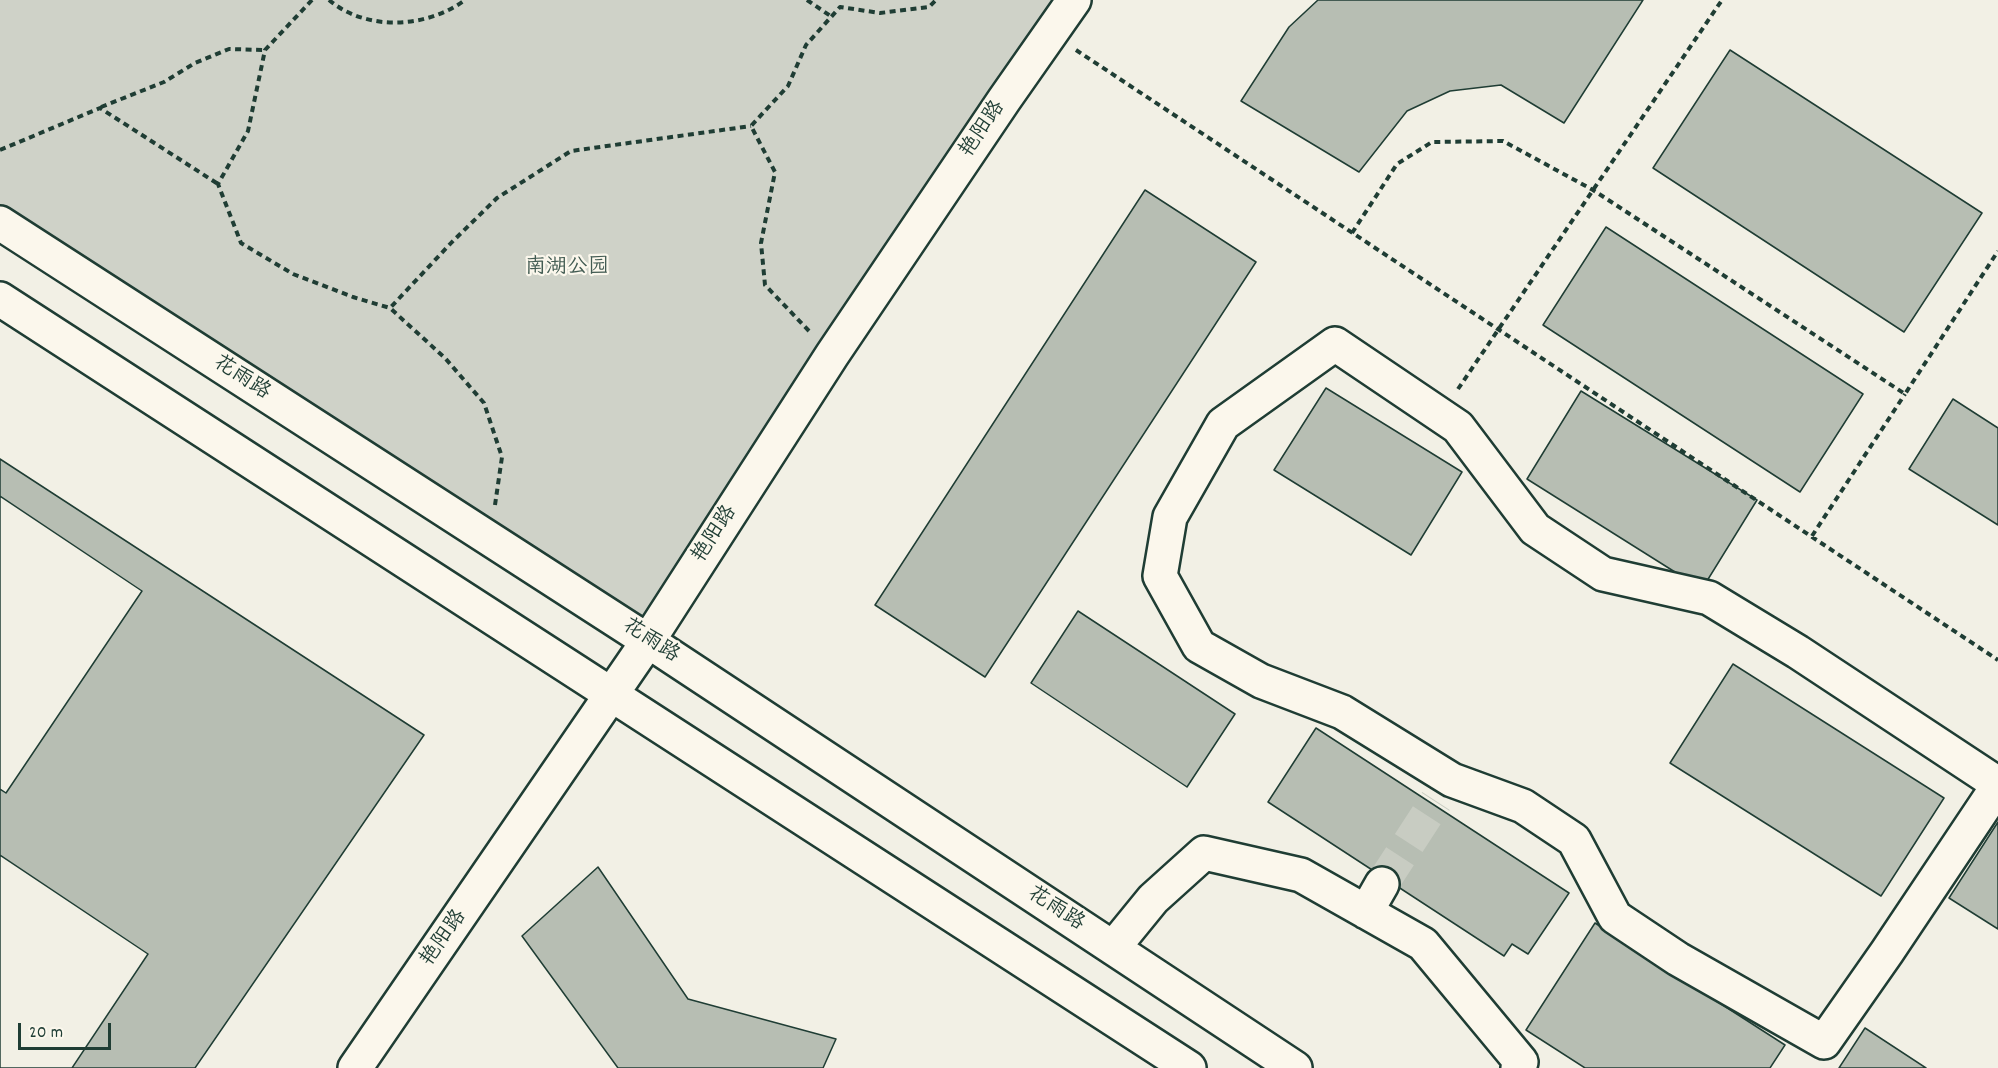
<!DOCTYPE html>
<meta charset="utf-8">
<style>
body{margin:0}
#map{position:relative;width:1998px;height:1068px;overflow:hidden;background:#f2f0e5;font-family:Dekko,sans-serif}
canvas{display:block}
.scale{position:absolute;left:18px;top:1023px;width:93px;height:27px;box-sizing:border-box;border:3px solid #1f3d34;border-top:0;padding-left:8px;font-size:18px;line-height:21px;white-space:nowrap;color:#1f3d34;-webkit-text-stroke:4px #fbf7ec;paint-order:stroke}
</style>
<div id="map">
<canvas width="1998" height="1068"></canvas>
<div class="scale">20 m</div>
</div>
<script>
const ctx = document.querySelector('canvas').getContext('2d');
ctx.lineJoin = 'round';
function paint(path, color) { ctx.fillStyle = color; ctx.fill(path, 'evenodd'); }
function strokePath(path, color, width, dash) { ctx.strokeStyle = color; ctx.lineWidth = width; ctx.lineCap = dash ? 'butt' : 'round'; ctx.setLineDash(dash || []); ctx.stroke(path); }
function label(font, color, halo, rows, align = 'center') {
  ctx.font = font + ' Dekko,"LXGW WenKai TC",sans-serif'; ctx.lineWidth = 4.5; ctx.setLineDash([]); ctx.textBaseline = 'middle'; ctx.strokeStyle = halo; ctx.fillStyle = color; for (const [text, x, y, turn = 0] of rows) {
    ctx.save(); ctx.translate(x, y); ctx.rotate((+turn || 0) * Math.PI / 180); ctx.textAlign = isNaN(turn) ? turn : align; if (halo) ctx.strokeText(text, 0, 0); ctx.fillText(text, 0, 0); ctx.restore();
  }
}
paint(new Path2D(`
 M0 0H1078L648 641 0 223Z`), '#cfd2c8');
const building = new Path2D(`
 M1318 0H1643L1564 123 1501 85 1450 91 1407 111 1359 172 1241 101 1289 27Z
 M1730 50 1982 213 1904 332 1653 168Z
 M1145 190 1256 262 985 677 875 605Z
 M1606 227 1863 394 1800 492 1543 325Z
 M1326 388 1462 472 1411 555 1274 470Z
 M1581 391 1757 500 1702 589 1527 479Z
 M1953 399 1998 428V525L1909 469Z
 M0 459 424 735 195 1068H0Z
 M0 496 142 591 6 793 0 789Z
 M1078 611 1235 714 1187 787 1031 683Z
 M1733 664 1944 798 1881 896 1670 763Z
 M1316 728 1569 893 1528 954 1512 944 1504 956 1268 802Z
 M1998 822V929L1949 898Z
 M0 855 148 954 72 1068H0Z
 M598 867 688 999 836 1039 823 1068H618L522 936Z
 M1595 923 1785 1045 1770 1068H1585L1526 1030Z
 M1865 1028 1926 1068H1839Z`);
paint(building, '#b7beb3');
strokePath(building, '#1f3d34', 1.5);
strokePath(new Path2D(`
 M1382 884 1436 801`), '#c8ccc2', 33, [33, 16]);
const minor = new Path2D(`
 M0 223 648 641 1295 1068
 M0 299 1189 1068
 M1998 784 1798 652 1709 598 1603 574 1535 529 1458 427 1335 344 1223 424 1170 517 1160 576 1199 646 1261 681 1342 712 1452 780 1523 806 1574 840 1615 917 1678 959 1824 1042 1887 952 1998 786
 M1366 912 1382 884
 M1113 948 1153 899 1204 853 1301 875 1423 944 1521 1062 1518 1068
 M355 1068 648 641 832 355 1004 100 1074 0`);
strokePath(minor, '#1f3d34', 38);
strokePath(new Path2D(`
 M312 0 265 50 248 131 218 184 241 243 293 274 353 297 390 308
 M329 0C367 32 427 28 465 0
 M807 0 832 17
 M1076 50 1998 660
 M101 107 164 82 195 63 229 49 265 50
 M0 150 100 108 218 184
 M1352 233 1397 164 1432 142 1503 141 1593 190 1905 394 1998 251
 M809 331 765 285 761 243 775 172 751 126 788 86 806 45 840 7 880 13 929 7 936 0
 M1458 389 1722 0
 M495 505 502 457 484 403 445 358 390 308 452 242 497 198 571 151 751 126
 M1812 536 1905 394`), '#1f3d34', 4, [6, 4.5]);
strokePath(minor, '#fbf7ec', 33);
label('21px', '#1f3d34', '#fbf7ec', [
 ["艳阳路",984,130,-56],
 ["花雨路",241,379,33],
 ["艳阳路",716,535,-57],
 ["花雨路",650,642,33],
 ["花雨路",1055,910,33],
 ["艳阳路",445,939,-55]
]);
label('21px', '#425b52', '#fbf7ec', [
 ["南湖公园",567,269]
]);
</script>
